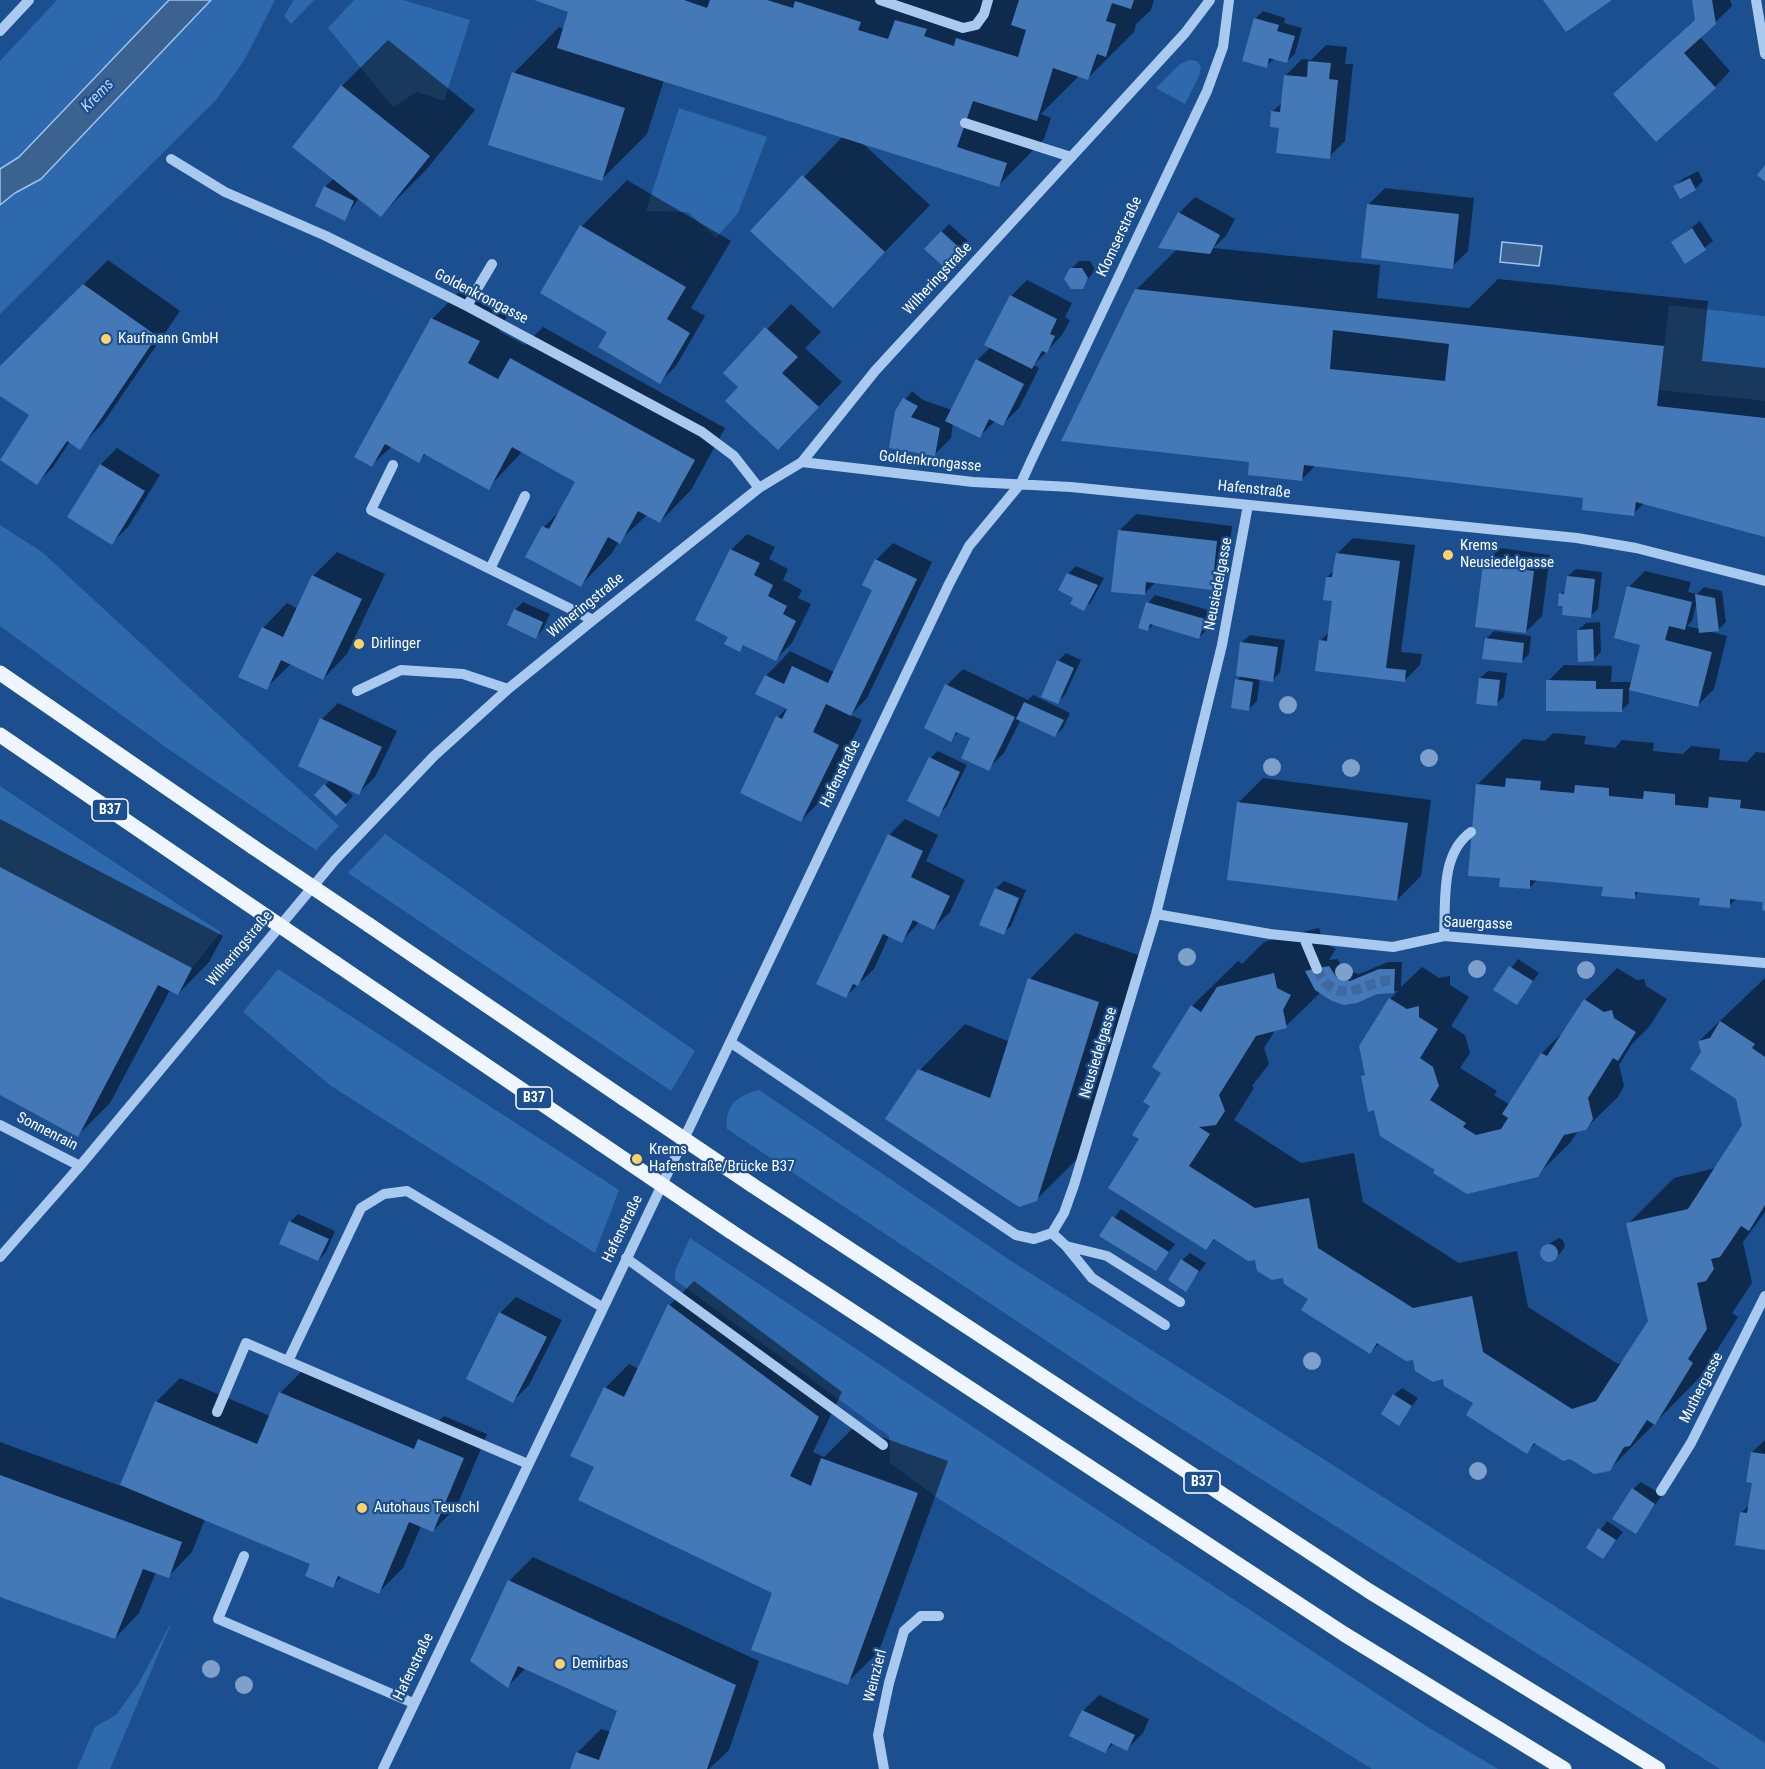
<!DOCTYPE html>
<meta charset="utf-8">
<style>
body{margin:0}
canvas{display:block;background:#1b4f8f}
</style>
<canvas width="1765" height="1769"></canvas>
<script>
const ctx = document.querySelector('canvas').getContext('2d');
ctx.lineJoin = 'round';
function paint(path, color) { ctx.fillStyle = color; ctx.fill(path, 'evenodd'); }
function strokePath(path, color, width, dash) { ctx.strokeStyle = color; ctx.lineWidth = width; ctx.lineCap = dash ? 'butt' : 'round'; ctx.setLineDash(dash || []); ctx.stroke(path); }
function label(font, color, halo, rows, align = 'center') {
  ctx.font = font + ' "Roboto Condensed",sans-serif'; ctx.lineWidth = 4.5; ctx.setLineDash([]); ctx.textBaseline = 'middle'; ctx.strokeStyle = halo; ctx.fillStyle = color; for (const [text, x, y, turn = 0] of rows) {
    ctx.save(); ctx.translate(x, y); ctx.rotate((+turn || 0) * Math.PI / 180); ctx.textAlign = isNaN(turn) ? turn : align; if (halo) ctx.strokeText(text, 0, 0); ctx.fillText(text, 0, 0); ctx.restore();
  }
}
paint(new Path2D(`
 M57 0H169L19 157 0 169V61Z
 M211 0H275L245 59 216 100 0 314V205L15 193 41 179Z
 M294 0H314L291 24 284 16Z
 M354 0H403L470 20 444 101 417 92 393 107 328 28Z
 M1189 60 1197 61 1201 67 1199 76 1185 104 1156 88 1180 64Z
 M679 108 767 137 738 213 716 238 688 212 646 211Z
 M1669 305 1765 316V401L1659 390Z
 M0 525 42 552 339 826 316 850 164 746 0 626Z
 M0 786 194 915 221 932 192 968 0 867Z
 M385 834 695 1051 671 1091 348 873Z
 M278 969 619 1190 595 1253 331 1086 243 1012Z
 M759 1090 1008 1259 1550 1603 1765 1743V1769H1720L1125 1393 727 1129C724 1106 738 1095 759 1090Z
 M690 1238 1066 1489 1426 1726 1498 1769H1372L939 1499 890 1463 889 1436 675 1280V1271Z
 M173 1619 110 1769H77L95 1727 116 1715 139 1683Z`), '#2e69ad');
const water = new Path2D(`
 M169 0H211L41 179 15 193 0 205V169L19 157Z
 M1502 242 1542 246 1539 266 1500 262Z`);
paint(water, '#3c6290');
strokePath(water, '#9cc4f0', 1.5);
paint(new Path2D(`
 M537 0H1154L1151 10 1136 24 1134 32 1088 78 1080 75 1041 114 1051 118 1044 139 999 185 861 142 930 205 833 306 753 231 843 136 664 80 647 134 601 180 514 73 559 27 564 29 570 11Z
 M1693 0H1730L1732 6 1700 37 1730 71 1715 87 1615 94 1697 19Z
 M1263 11 1285 18 1284 23 1302 28 1295 54 1287 61 1275 58 1266 66 1255 19Z
 M388 40 475 110 426 170 381 215 359 198 344 219 325 187 334 178 294 146 342 86Z
 M1326 45 1347 47 1345 64H1353L1345 141 1329 157 1281 127 1273 111 1283 102 1285 76 1302 59 1311 60Z
 M1698 171 1703 181 1695 189 1675 186 1683 179Z
 M627 180 731 241 691 308 705 316 676 366 660 382 609 332 542 292 582 226Z
 M1385 188 1474 198 1468 251 1452 267 1369 204Z
 M1195 197 1235 219 1226 236 1213 248 1380 265 1377 298 1469 308 1498 279 1708 301 1702 361 1765 368V535L1644 503 1633 514 1585 496 1316 465 1301 480 1251 461 1136 290 1178 248 1179 213Z
 M1700 221 1713 241 1686 262 1673 242Z
 M949 224 968 241 945 266 926 248Z
 M108 260 180 311 103 423 79 448 70 441 53 467 37 483 31 415 0 394V368Z
 M1079 261H1090L1095 270 1082 287 1071 269Z
 M1027 280 1072 303 1065 317 1070 320 1062 335 1034 365 1039 368 1019 408 1003 424 996 420 980 436 953 423 951 438 935 454 897 411 912 391 923 400 952 410 977 360 991 347 1011 296Z
 M464 287 511 309 499 331 525 345 543 327 725 428 691 490 660 522 647 515 619 541 612 553 581 585 544 527 562 509 577 481 523 451 488 488 426 454 419 461 392 446 372 465 432 319Z
 M791 304 821 332 805 348 842 382 802 424 740 387 725 373Z
 M117 448 160 475 128 527 112 543 69 517 101 464Z
 M1136 514 1232 526 1227 572 1211 588 1156 582 1144 594 1120 530Z
 M747 534 775 547 769 559 788 569 783 580 802 590 798 598 811 604 792 643 776 659 745 644 739 650 730 636 731 550Z
 M1353 538 1415 545 1401 652 1422 654 1420 665 1404 681 1320 641 1330 631 1334 599 1327 577 1335 570 1337 554Z
 M893 543 932 562 867 698 851 715 862 720 825 796 801 821 778 717 787 708 766 676 790 651 834 672 874 589 864 584 877 559Z
 M1500 548 1550 555 1542 616 1526 632 1484 565Z
 M337 552 385 574 347 654 323 679 291 664 266 688 240 676 263 628 287 603 298 609 313 576Z
 M1076 566 1104 578 1091 602 1084 609 1068 574Z
 M1576 569 1602 572 1598 609 1590 616 1565 605 1561 594 1567 588 1568 576Z
 M1645 571 1691 582 1688 592 1697 594 1704 587 1722 591 1726 622 1718 630 1708 631 1727 636 1714 689 1698 705 1629 688V703L1621 711 1548 681 1564 665 1612 666 1611 682H1632L1642 644 1629 587ZM1697 601 1700 629 1687 626 1692 621Z
 M1155 595 1212 611 1207 630 1199 637 1154 624 1148 630V603Z
 M523 602 550 614 543 629 536 637 509 625 516 609Z
 M1600 622 1601 652 1593 660 1578 630 1586 623Z
 M1494 631 1531 636 1529 654 1521 662 1486 639Z
 M1250 635 1285 640 1280 672 1273 680 1260 678 1257 701 1249 709 1237 680 1241 676 1242 642Z
 M1066 653 1081 660 1065 695 1057 703 1058 661Z
 M963 669 1028 700 1033 695 1070 713 1063 728 1055 736 1021 719 1004 753 988 769 972 738 959 731 951 740 926 727 947 685Z
 M1488 671 1507 673 1504 697 1496 704 1480 678Z
 M338 703 397 731 375 777 359 793 343 786 353 796 344 806 316 795 330 780 322 719Z
 M1553 733 1586 736 1584 744 1615 748 1622 740 1654 743 1653 751 1683 754 1691 746 1720 749 1719 760 1747 762 1756 752 1765 753V909L1764 901 1737 898 1729 906 1702 897 1640 891 1634 897 1604 886 1537 880 1529 888 1501 877 1477 785 1523 739 1545 741Z
 M938 751 967 765 946 807 938 815 930 758Z
 M1263 778 1431 800 1421 876 1397 900 1239 802Z
 M0 819 223 936 209 962 178 994 170 990 110 1103 78 1135 0 1094Z
 M905 819 938 835 926 861 965 880 950 912 934 928 920 921 901 942 889 936 874 969 846 996 889 835Z
 M1004 881 1026 890 1011 926 1003 933 981 924 996 888Z
 M1319 928 1323 942 1336 949 1329 960 1337 959 1345 970 1359 974 1388 962H1402L1401 987 1422 967 1439 978 1450 976V985L1469 997 1451 1026 1465 1035 1470 1053 1460 1068 1497 1091 1494 1095 1509 1104 1542 1053 1566 1029 1585 1000 1617 968 1637 980 1644 979 1646 986 1667 999 1649 1027 1632 1044 1619 1065 1624 1086 1618 1097 1585 1129 1578 1131 1570 1143 1537 1175 1437 1169 1375 1108 1362 1077 1366 1073 1390 999 1398 991 1321 992 1286 1026 1276 1029 1264 1048 1269 1064 1252 1086 1254 1088 1234 1120 1301 1163 1354 1153 1363 1202 1459 1263 1517 1251 1528 1307 1618 1364 1622 1362 1649 1321 1628 1224 1674 1178 1716 1168 1743 1126 1737 1098 1702 1052 1699 1041 1765 978V1212L1743 1242 1752 1283 1732 1313 1738 1317 1700 1377 1609 1470 1570 1458 1537 1442 1527 1452 1444 1377 1414 1358 1380 1343 1370 1352 1284 1276 1256 1258 1216 1239 1206 1248 1141 1139 1163 1073 1192 1006 1238 961 1242 964 1264 942Z
 M1075 933 1144 957 1082 1154 1036 1200 887 1118 920 1070 965 1024 1010 1042 1030 979Z
 M1518 959 1539 973 1517 1003 1496 989Z
 M1121 1209 1175 1244 1156 1269 1102 1235Z
 M298 1214 335 1231 326 1252 318 1260 290 1222Z
 M1559 1238 1563 1240 1565 1246 1562 1251 1554 1259 1543 1258 1542 1253 1544 1247Z
 M1190 1253 1206 1263 1186 1290 1182 1260Z
 M694 1281 842 1392 813 1452 824 1457 854 1427 948 1461 879 1651 847 1683 774 1592 596 1466 605 1388 629 1364 639 1369 670 1305Z
 M516 1297 562 1320 529 1385 513 1401 500 1313Z
 M304 1369 436 1424 444 1416 487 1434 457 1506 433 1531 421 1526 403 1568 379 1592 342 1576 332 1586 312 1564 205 1519 192 1552 168 1577 156 1572 139 1613 115 1638 0 1595V1442L121 1486 156 1402 180 1378 270 1416 280 1393Z
 M1402 1388 1418 1398 1399 1424 1394 1395Z
 M1765 1440V1548L1741 1513 1750 1504 1754 1482 1752 1452Z
 M1641 1482 1662 1495 1636 1532 1633 1489Z
 M1607 1521 1623 1532 1603 1557 1588 1547Z
 M533 1557 759 1661 729 1750 709 1769H572L577 1753 601 1729 611 1732 619 1711 526 1668 508 1686 509 1581Z
 M1099 1695 1149 1719 1143 1733 1127 1749 1114 1743 1105 1752 1083 1711Z`), '#0007');
paint(new Path2D(`
 M534 0H684L707 8 710 0H767L793 8 795 1 861 22 858 30 888 39 895 20 927 29 924 36 954 46 956 38 1018 57 1026 30 1011 25 1019 0H1134L1131 9 1112 3 1106 21 1116 24 1106 57 1097 54 1088 80 1053 68 1037 121 973 101 957 147 1007 163 999 187 557 48 568 12Z
 M1543 0H1612L1566 32Z
 M1692 0H1712L1716 24 1684 53 1716 88 1656 142 1613 94 1695 20Z
 M1254 18 1279 25 1277 31 1295 36 1287 63 1269 58 1267 68 1242 61Z
 M1308 61 1331 63 1329 79 1338 80 1330 159 1276 153 1279 128 1270 127 1271 111 1280 112 1284 75 1307 77Z
 M512 72 625 108 602 181 488 145Z
 M341 85 430 156 381 217 292 147Z
 M1765 165V182L1757 175Z
 M802 175 885 252 833 308 750 231Z
 M1690 178 1696 190 1680 199 1673 186Z
 M324 186 354 201 345 221 315 206Z
 M1367 204 1459 214 1453 269 1361 258Z
 M1178 212 1220 235 1210 254 1158 248Z
 M580 225 686 287 667 319 690 333 660 384 598 347 607 332 540 293Z
 M1692 228 1706 250 1685 264 1671 242Z
 M941 231 962 250 945 268 924 249Z
 M1070 268H1082L1088 278 1083 289H1071L1064 279Z
 M83 284 157 336 80 450 67 441 37 485 0 460 29 415 0 396V366Z
 M1135 289 1664 346 1657 406 1765 418V537L1636 502 1634 516 1582 510 1583 498 1304 465 1302 481 1248 475 1249 462 1061 441ZM1333 330 1449 344 1445 381 1330 369Z
 M1010 295 1057 319 1050 334 1055 336 1047 353 1042 351 1032 369 984 345Z
 M431 318 480 341 468 363 498 379 510 358 695 460 660 523 638 511 620 544 608 537 581 587 525 557 542 526 549 529 575 482 512 447 489 490 424 454 419 463 385 444 372 467 354 457Z
 M765 327 798 357 782 373 819 407 778 450 725 401 738 387 723 373Z
 M976 359 1024 384 1003 426 989 419 980 438 945 421Z
 M903 398 918 406 911 417 940 428 935 456 889 448 895 411Z
 M100 464 145 491 112 545 67 517Z
 M1118 530 1217 541 1212 590 1146 582 1145 595 1111 592Z
 M730 549 760 563 754 575 773 585 768 596 787 606 783 614 796 621 776 661 743 645 740 652 724 644 728 637 695 620Z
 M1336 553 1400 561 1386 668 1406 670 1405 682 1315 671 1319 640 1327 641 1332 601 1323 600 1326 577H1332Z
 M875 559 917 579 851 716 826 704 813 732 839 745 801 822 740 793 776 716 782 719 787 709 755 694 765 675 784 684 792 666 828 683 872 590 862 585Z
 M1483 564 1534 571 1526 633 1475 627Z
 M1067 573 1098 585 1084 611 1070 604 1073 598 1058 590Z
 M312 575 362 599 323 680 281 660 267 690 238 677 262 627 283 637Z
 M1567 576 1595 579 1591 618 1562 615 1563 606H1558L1559 593 1564 594Z
 M1627 586 1692 602 1685 630 1669 626 1665 640 1712 652 1698 707 1629 690 1640 645 1614 638Z
 M1695 594 1715 598 1719 631 1699 633Z
 M1146 602 1205 619 1199 639 1150 624 1148 631 1138 628Z
 M514 609 543 622 536 639 507 625Z
 M1593 629 1594 661 1578 662 1577 630Z
 M1485 638 1524 643 1522 663 1482 659Z
 M1240 642 1278 647 1273 682 1236 676Z
 M1057 660 1074 668 1058 704 1041 697Z
 M1479 678 1500 680 1497 706 1476 704Z
 M1235 679 1253 682 1249 711 1231 708Z
 M1546 680 1596 681V689H1623L1622 712 1546 711Z
 M945 684 1015 717 989 771 961 758 970 738 956 732 951 742 924 728Z
 M1024 702 1064 720 1055 737 1016 719Z
 M320 718 382 747 359 795 298 766Z
 M929 757 960 772 939 817 907 801Z
 M1506 778 1541 781 1540 790 1574 793 1575 785 1609 788V796L1643 799 1644 791 1675 794V805L1708 808 1709 797 1741 800 1740 808 1765 811V911L1762 910 1763 902 1730 899V908L1699 905 1700 898 1635 892V899L1601 896 1603 887 1530 880V889L1499 887 1500 878 1468 876 1476 784 1505 787Z
 M324 784 347 805 336 816 314 795Z
 M1237 802 1408 823 1397 901 1227 880Z
 M888 834 923 851 911 877 950 896 934 930 913 920 902 943 883 934 858 986 853 984 846 998 816 984Z
 M0 867 192 968 178 995 158 985 78 1137 0 1095Z
 M995 888 1019 898 1004 935 979 925Z
 M1329 966 1337 978 1350 981 1379 969H1395L1394 993 1377 994 1357 1003 1344 1005 1332 1001 1315 990 1305 971Z
 M1509 966 1533 981 1517 1005 1493 990Z
 M1274 973 1277 988 1291 995 1283 1010 1287 1028 1256 1036 1219 1095 1225 1111 1216 1125 1199 1127 1210 1134 1189 1166 1255 1208 1309 1198 1318 1248 1413 1308 1472 1296 1483 1352 1572 1409 1596 1401 1648 1321 1626 1223 1688 1209 1742 1125 1736 1099 1690 1069 1701 1052 1698 1041 1710 1038 1720 1021 1755 1044 1752 1048 1765 1057V1205L1749 1231 1741 1226 1720 1257 1711 1259 1714 1269 1706 1281 1697 1283 1707 1329 1688 1359 1693 1363 1655 1425 1647 1420 1630 1446 1624 1447 1610 1471 1594 1474 1570 1459 1563 1461 1534 1443 1527 1454 1466 1415 1473 1403 1444 1386 1443 1379 1433 1382 1415 1371 1413 1360 1406 1361 1377 1343 1370 1354 1301 1310 1308 1299 1284 1284 1283 1278 1272 1280 1257 1271 1255 1260 1248 1261 1214 1239 1206 1250 1108 1188 1139 1139 1132 1135 1150 1106 1143 1102 1161 1073 1152 1067 1191 1005 1201 1012 1217 987Z
 M1028 978 1099 1002 1037 1201 1019 1207 885 1119 918 1069 990 1098Z
 M1389 998 1407 1009 1419 1006V1017L1438 1029 1420 1058 1433 1067 1439 1086 1430 1100 1466 1123 1463 1127 1476 1135 1501 1129 1508 1118 1502 1114 1541 1053 1547 1056 1584 999 1604 1012 1612 1010 1614 1018 1636 1032 1618 1061 1613 1058 1588 1098 1593 1119 1586 1130 1564 1135 1538 1177 1467 1194 1433 1173 1435 1170 1380 1136 1374 1110 1368 1112 1361 1076 1365 1075 1359 1046Z
 M1112 1216 1169 1252 1156 1271 1099 1236Z
 M289 1221 329 1239 318 1261 279 1244Z
 M1540 1253a9 9 0 1 1 18 0a9 9 0 1 1-18 0Z
 M1181 1259 1199 1271 1186 1292 1168 1280Z
 M668 1304 819 1417 790 1476 811 1486 821 1458 918 1493 848 1685 751 1650 772 1593 578 1500 594 1467 570 1456 604 1387 624 1397Z
 M499 1312 547 1337 513 1403 466 1379Z
 M279 1392 414 1449 418 1439 464 1458 433 1532 409 1522 379 1594 338 1576 333 1588 305 1576 310 1564 120 1485 155 1401 257 1444Z
 M1393 1394 1412 1406 1399 1426 1381 1414Z
 M1751 1452 1765 1454V1550L1735 1545 1740 1512 1747 1513 1752 1483 1746 1482Z
 M0 1475 182 1542 169 1578 143 1569 115 1639 0 1597Z
 M1632 1488 1655 1504 1636 1534 1612 1519Z
 M1598 1528 1616 1540 1603 1559 1586 1548Z
 M508 1580 736 1685 707 1769H570L576 1752 599 1760 617 1711 518 1666 508 1688 470 1661Z
 M1082 1710 1135 1735 1127 1751 1111 1743 1105 1753 1069 1736Z`), '#4478b7');
strokePath(new Path2D(`
 M1317 969C1337 1012 1363 980 1395 980`), '#3d69a0', 10, [10, 5]);
strokePath(new Path2D(`
 M880 0 963 28 976 25 984 14 988 0
 M1756 0 1765 54
 M0 31 29 0
 M965 123 1071 157
 M171 159 225 192 326 236 467 306 702 432 734 456 759 488
 M467 306 492 264
 M802 462 973 482 1071 487 1577 538 1636 548 1765 581
 M393 465 371 510 593 620
 M490 569 525 496
 M357 691 401 670 463 674 508 689
 M1156 914 1270 934 1393 947 1444 936 1765 963
 M1444 936C1446 901 1440 854 1471 832
 M1304 938 1317 969
 M730 1042 1016 1235 1034 1239 1052 1233 1064 1213 1074 1185 1156 914 1222 645 1248 505
 M0 1125 80 1166
 M1052 1233 1066 1246 1092 1278 1165 1325
 M1066 1246 1107 1256 1180 1302
 M0 1257 80 1166 335 860 434 756 508 689 593 620 759 488 802 462 875 371 1185 33 1210 0
 M626 1258 883 1445
 M288 1361 361 1208 384 1194 407 1191 602 1307
 M217 1412 246 1343 528 1464
 M1661 1491 1691 1443 1765 1296
 M244 1556 218 1619 413 1703
 M383 1769 949 584 969 546 1021 483 1031 461 1207 91 1223 47 1229 0
 M884 1769 878 1735 889 1683 904 1631 921 1616H939`), '#a9c9ee', 10);
strokePath(new Path2D(`
 M0 673 253 847
 M0 735 220 885
 M369 925 623 1098
 M335 963 600 1143
 M752 1185 1369 1591 1658 1769
 M730 1231 1344 1634 1564 1769`), '#f0f6ff', 15);
strokePath(new Path2D(`
 M253 847 369 925
 M220 885 335 963
 M623 1098 752 1185
 M600 1143 730 1231`), '#f0f6ff', 15);
ctx.fillStyle = '#7ea0ca';
for (const [x, y] of [
 [1288,705],
 [1429,758],
 [1272,767],
 [1351,768],
 [1187,957],
 [1477,969],
 [1586,970],
 [1344,972],
 [1312,1361],
 [1478,1471],
 [211,1669],
 [244,1685]
]) { ctx.beginPath(); ctx.arc(x, y, 9, 0, 2 * Math.PI); ctx.fill(); }
for (const [x, y, r, color] of [
 [106,339,6,"#ffd166"],
 [1448,555,6,"#ffd166"],
 [359,644,6,"#ffd166"],
 [637,1159,6,"#ffd166"],
 [362,1508,6,"#ffd166"],
 [560,1664,6,"#ffd166"]
]) { const dot = new Path2D(); dot.arc(x, y, r, 0, 2 * Math.PI); ctx.fillStyle = color; ctx.fill(dot); strokePath(dot, '#1b4f8f', 2); }
for (const [x, y, w] of [
 [110,810,36],
 [534,1098,36],
 [1202,1482,36]
]) { const box = new Path2D(); box.roundRect(x - w / 2, y - 11, w, 22, 4.5); ctx.fillStyle = '#1b4f8f'; ctx.fill(box); strokePath(box, '#fff', 1.5); }
label('bold 14px', '#fff', null, [
 ["B37",110,810],
 ["B37",534,1098],
 ["B37",1202,1482]
]);
label('15px', '#fff', '#1b4f8f', [
 ["Klomserstraße",1120,237,-65],
 ["Wilheringstraße",938,279,-47],
 ["Goldenkrongasse",481,297,27],
 ["Goldenkrongasse",930,462,6],
 ["Hafenstraße",1254,490,6],
 ["Neusiedelgasse",1219,584,-79],
 ["Wilheringstraße",586,606,-39],
 ["Hafenstraße",841,774,-64],
 ["Sauergasse",1478,924,2],
 ["Wilheringstraße",240,949,-50],
 ["Neusiedelgasse",1099,1053,-73],
 ["Sonnenrain",47,1132,27],
 ["Hafenstraße",623,1229,-64],
 ["Muthergasse",1702,1388,-63],
 ["Hafenstraße",414,1667,-64],
 ["Weinzierl",876,1676,-76]
]);
label('15px', '#fff', '#1b4f8f', [
 ["Kaufmann GmbH",118,339],
 ["Krems",1460,546],
 ["Neusiedelgasse",1460,563],
 ["Dirlinger",371,644],
 ["Krems",649,1150],
 ["Hafenstraße/Brücke B37",649,1167],
 ["Autohaus Teuschl",374,1508],
 ["Demirbas",572,1664]
], 'left');
label('italic 16px', '#b5d3f5', '#1b4f8f', [
 ["Krems",98,96,-46]
]);
</script>
